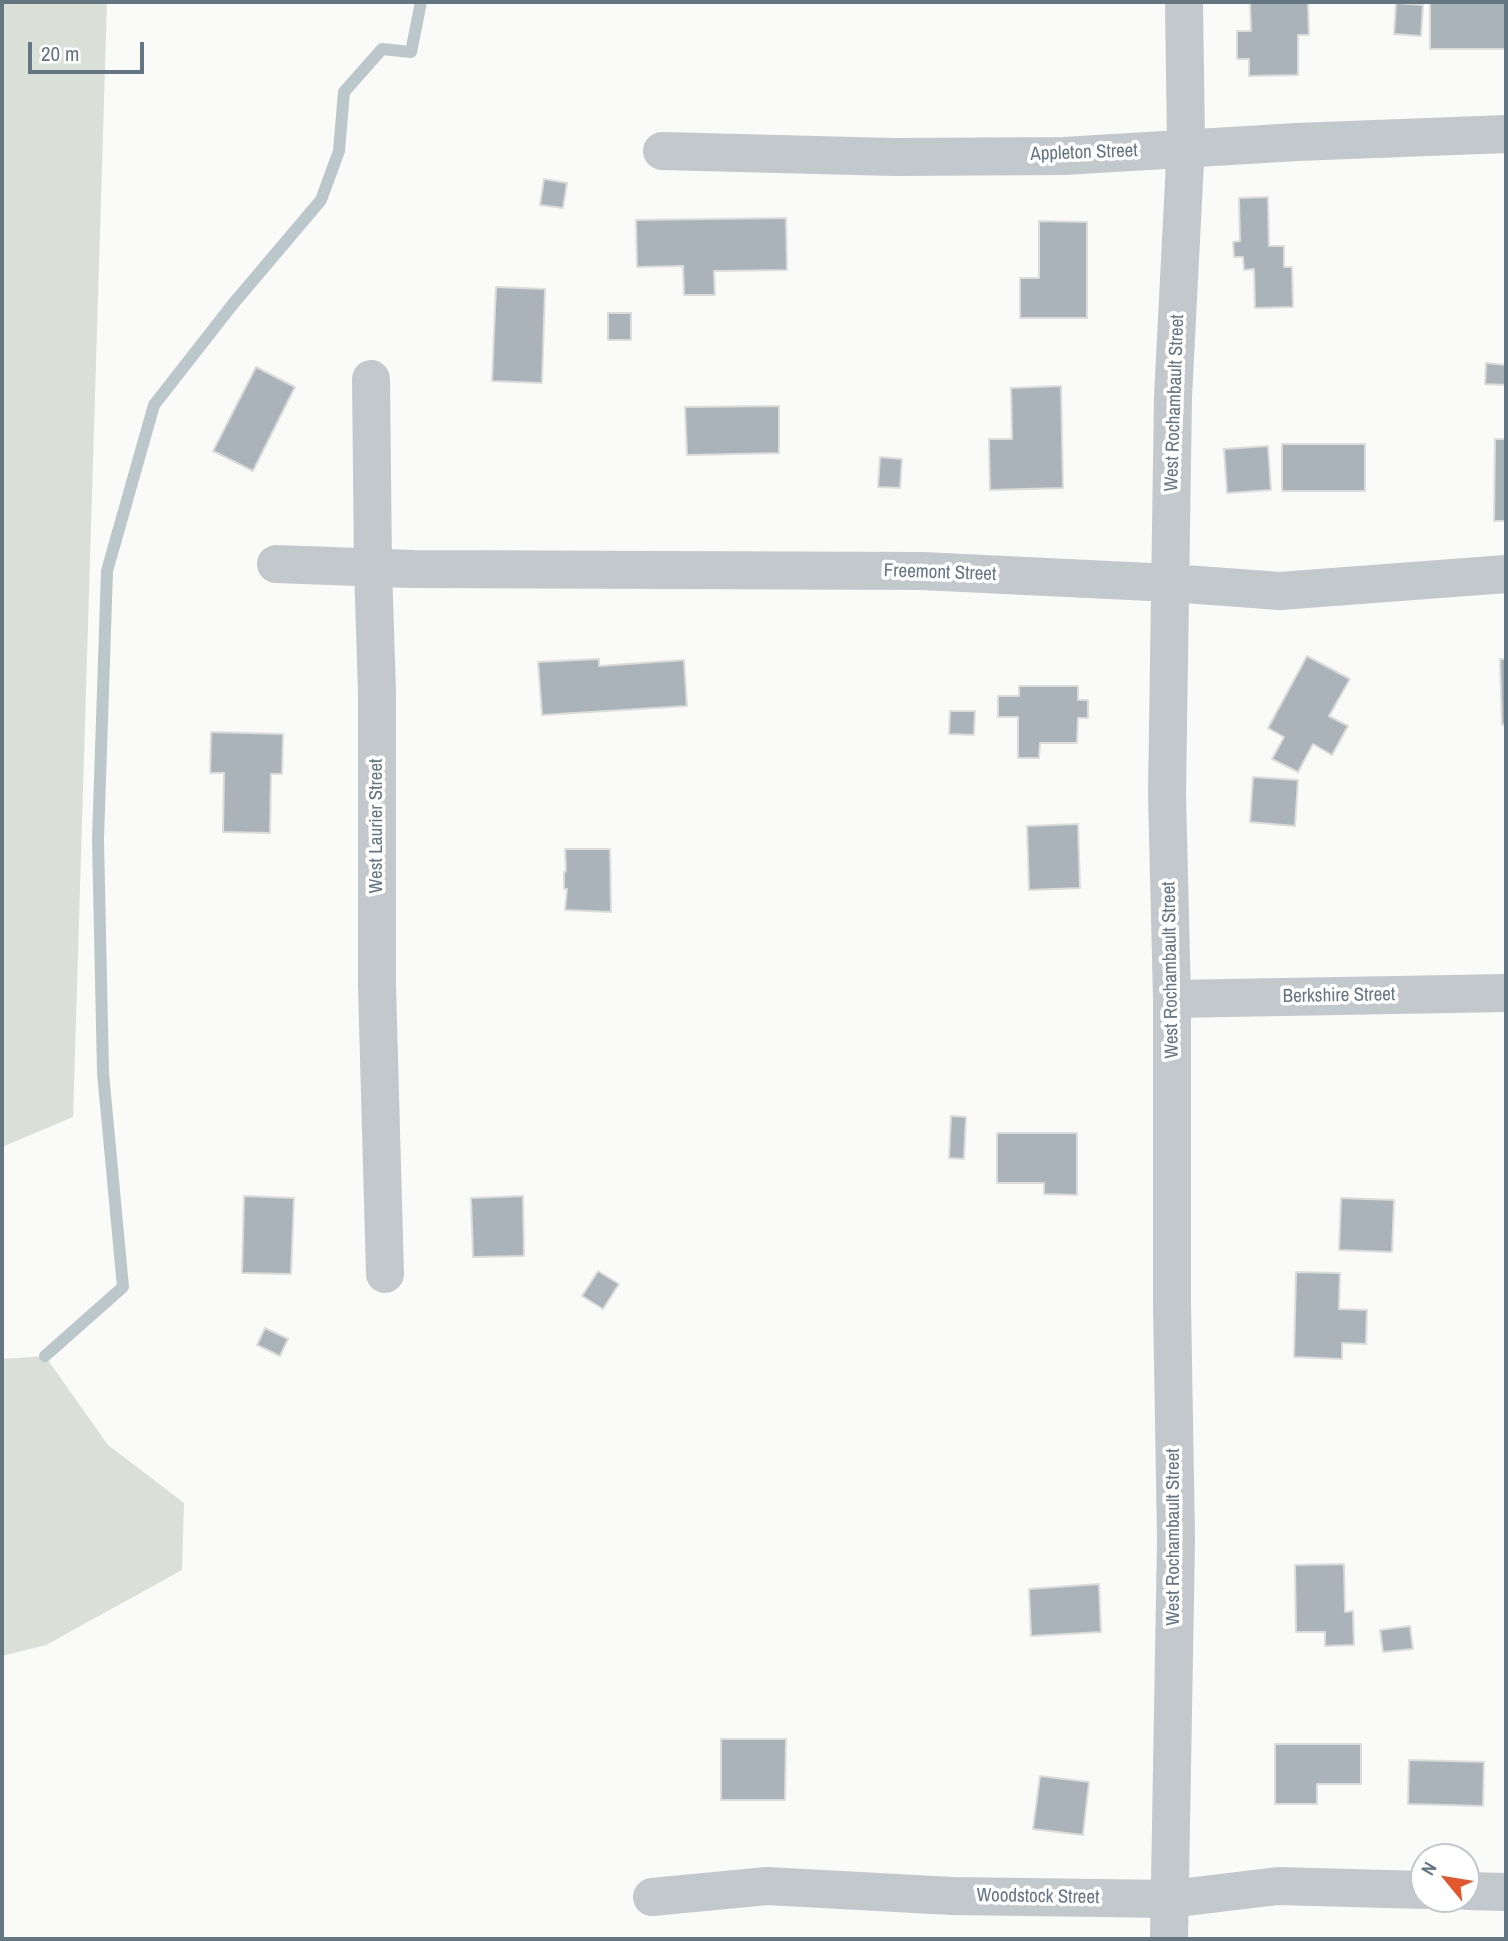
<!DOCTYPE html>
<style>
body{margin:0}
#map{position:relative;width:1508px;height:1941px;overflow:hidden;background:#fafaf8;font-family:"Archivo Narrow",sans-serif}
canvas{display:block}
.frame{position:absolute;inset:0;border:4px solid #657683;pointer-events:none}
.north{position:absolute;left:1410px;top:1843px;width:70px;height:70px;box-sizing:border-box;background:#fff;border:2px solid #c1c8cd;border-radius:50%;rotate:300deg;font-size:19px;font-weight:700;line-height:28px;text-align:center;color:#657683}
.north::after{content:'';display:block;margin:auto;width:24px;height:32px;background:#e4572e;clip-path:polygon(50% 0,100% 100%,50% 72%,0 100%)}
.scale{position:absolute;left:28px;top:42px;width:116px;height:32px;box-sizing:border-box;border:4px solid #657683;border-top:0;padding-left:9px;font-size:21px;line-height:24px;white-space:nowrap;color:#657683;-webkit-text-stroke:5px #fff;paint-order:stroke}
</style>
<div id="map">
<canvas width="1508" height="1941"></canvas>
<div class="frame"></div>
<div class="north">N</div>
<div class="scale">20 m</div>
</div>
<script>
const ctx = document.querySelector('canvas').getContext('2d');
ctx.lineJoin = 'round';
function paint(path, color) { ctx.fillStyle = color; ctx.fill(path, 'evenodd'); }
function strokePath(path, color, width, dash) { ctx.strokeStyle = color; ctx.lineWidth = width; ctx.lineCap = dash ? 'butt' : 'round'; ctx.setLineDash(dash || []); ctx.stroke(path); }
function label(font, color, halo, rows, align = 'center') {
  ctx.font = font + ' "Archivo Narrow",sans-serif'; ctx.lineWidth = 7; ctx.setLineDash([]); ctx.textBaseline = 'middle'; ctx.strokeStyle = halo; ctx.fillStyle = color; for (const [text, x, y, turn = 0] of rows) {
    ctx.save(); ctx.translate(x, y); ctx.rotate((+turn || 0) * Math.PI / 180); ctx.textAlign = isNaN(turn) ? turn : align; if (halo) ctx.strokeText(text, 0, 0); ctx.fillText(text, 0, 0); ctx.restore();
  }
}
paint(new Path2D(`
 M2 2H107L73 1117 2 1147Z
 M45 1356 108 1445 184 1503 182 1570 46 1645 2 1656V1359Z`), '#dadfd7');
strokePath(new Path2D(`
 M45 1356 123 1287 103 1073 98 839 107 571 154 405 233 304 321 200 339 151 344 92 382 49 411 52 421 2`), '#bbc7cb', 12);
const building = new Path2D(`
 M1250 2H1308L1309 35H1298V75L1249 76V59H1237V31H1251Z
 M1430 2H1506V49H1430Z
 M1396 3 1423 5 1421 36 1394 34Z
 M544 179 567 183 563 208 540 205Z
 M1268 197 1269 246H1284V267H1292L1293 307 1255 308 1254 269 1244 270 1243 257H1234L1233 242 1240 241 1239 198Z
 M786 218 787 270 714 271 715 295H684L683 266 637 267 636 220Z
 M1039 221 1087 222V318H1020V278H1039Z
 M496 287 545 289 542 383 492 381Z
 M608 313H631V340H608Z
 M1486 363 1506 365V385L1485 384Z
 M256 367 295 387 253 471 213 451Z
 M1061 386 1063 488 990 490 989 439H1012L1011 388Z
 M779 406V453L687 455 685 407Z
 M1495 439H1506V521H1494Z
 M1282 444H1365V491H1282Z
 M1268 446 1271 490 1227 493 1224 449Z
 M880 457 902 459 900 488 878 487Z
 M1307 656 1350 679 1329 716 1348 726 1332 755 1313 744 1298 772 1272 759 1284 737 1268 728Z
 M599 659V666L684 660 687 706 542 715 538 662Z
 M1500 659H1506V724L1502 725Z
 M1019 686H1078V700H1088V718H1078L1077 743H1040L1039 758H1018V717H998V696H1019Z
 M950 711H975L974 735 949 734Z
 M211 732 283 734 282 774H271L270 833 223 832 224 773H210Z
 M1253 777 1298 780 1295 826 1250 822Z
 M1078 824 1080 888 1029 890 1027 826Z
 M565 849H610L611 912 565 910 567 889H564V872L566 871Z
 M951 1116 966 1117 964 1159 949 1158Z
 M997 1133H1077V1195L1044 1194V1183H997Z
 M244 1196 294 1198 291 1274 242 1273Z
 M523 1196 524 1256 473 1257 471 1198Z
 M1341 1198 1394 1200 1392 1252 1339 1250Z
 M598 1271 619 1284 603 1309 582 1296Z
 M1296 1272 1340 1273 1339 1309 1367 1310 1366 1344 1342 1343V1359L1294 1357Z
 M265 1328 288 1339 280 1356 257 1345Z
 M1344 1564 1345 1612 1353 1611 1354 1645 1325 1646V1632H1296L1295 1565Z
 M1099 1584 1101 1632 1031 1636 1029 1589Z
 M1410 1626 1413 1649 1383 1652 1380 1630Z
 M721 1739H786L785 1800H721Z
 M1275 1744H1361V1784H1317V1804H1275Z
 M1409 1760 1484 1762 1483 1806 1408 1804Z
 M1040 1776 1089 1782 1083 1835 1033 1829Z`);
paint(building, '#aab3b9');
strokePath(building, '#dcdcda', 2);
strokePath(new Path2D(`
 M662 151 894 157 1064 156 1297 142 1506 134
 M371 379 373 567 377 692V986L385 1274
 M276 564 413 569 922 571 1171 583 1280 591 1506 574
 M1172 999 1506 993
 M1466 1891 1506 1892
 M652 1897 767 1886 952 1896 1170 1899 1278 1886 1424 1890
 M1169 1939 1176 1540 1172 1303V999L1167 794 1173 397 1186 142 1184 2`), '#c3c8cc', 38);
label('19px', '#657683', '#fff', [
 ["Appleton Street",1084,153,-2],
 ["West Rochambault Street",1175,403,-88],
 ["Freemont Street",940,573,2],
 ["West Laurier Street",377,826,-90],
 ["West Rochambault Street",1171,970,-91],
 ["Berkshire Street",1339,996,-1],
 ["West Rochambault Street",1174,1537,-90],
 ["Woodstock Street",1038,1897,1]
]);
</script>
